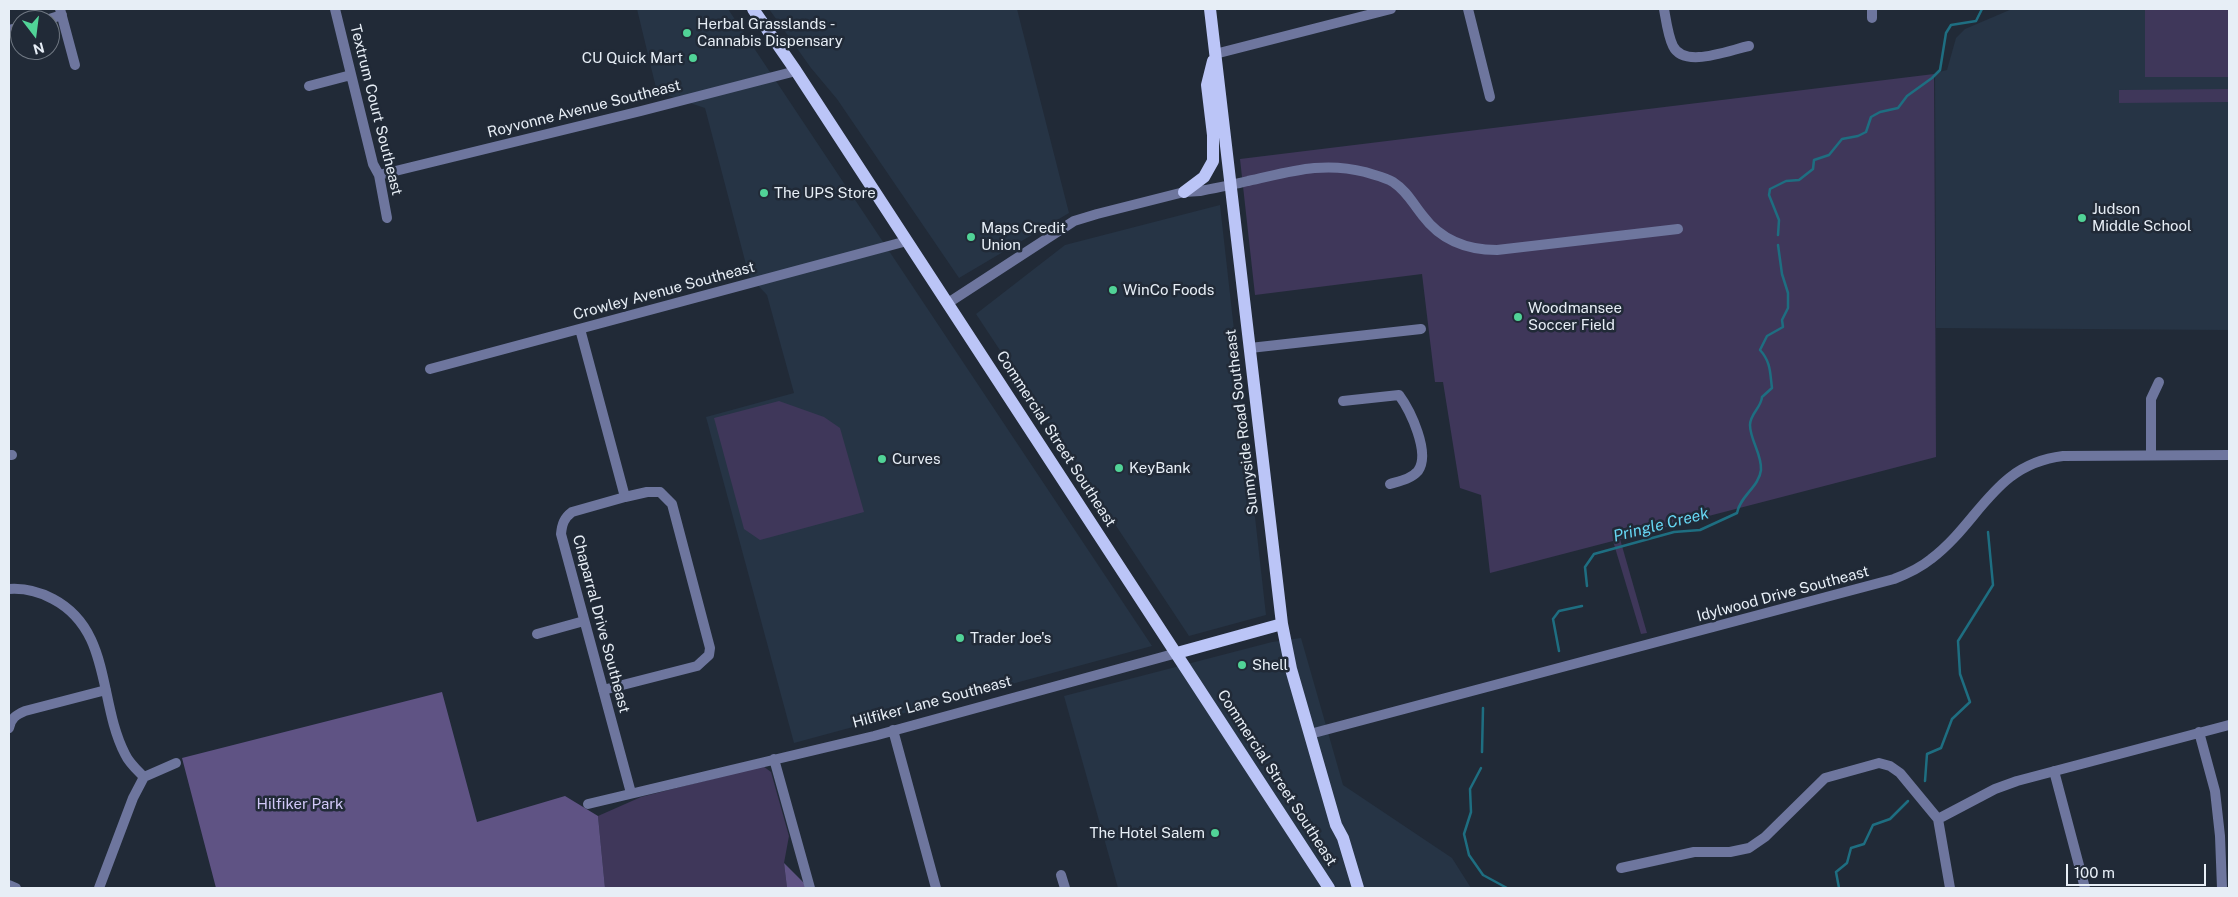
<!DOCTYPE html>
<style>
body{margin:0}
#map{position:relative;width:2238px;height:897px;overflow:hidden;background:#212a37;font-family:"Public Sans",sans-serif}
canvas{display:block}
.frame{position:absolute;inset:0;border:10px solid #e7eef6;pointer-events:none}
.north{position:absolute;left:10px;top:10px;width:50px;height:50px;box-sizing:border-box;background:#212a37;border:1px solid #707883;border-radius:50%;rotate:165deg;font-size:14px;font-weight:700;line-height:20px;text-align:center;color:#e7eef6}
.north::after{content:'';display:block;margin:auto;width:18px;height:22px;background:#51d397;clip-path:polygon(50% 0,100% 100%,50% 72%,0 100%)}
.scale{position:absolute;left:2066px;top:864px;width:140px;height:22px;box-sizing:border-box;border:2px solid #e7eef6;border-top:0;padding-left:6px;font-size:15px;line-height:18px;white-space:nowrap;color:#e7eef6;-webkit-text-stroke:4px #212a37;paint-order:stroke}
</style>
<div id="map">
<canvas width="2238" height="897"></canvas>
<div class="frame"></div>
<div class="north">N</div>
<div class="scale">100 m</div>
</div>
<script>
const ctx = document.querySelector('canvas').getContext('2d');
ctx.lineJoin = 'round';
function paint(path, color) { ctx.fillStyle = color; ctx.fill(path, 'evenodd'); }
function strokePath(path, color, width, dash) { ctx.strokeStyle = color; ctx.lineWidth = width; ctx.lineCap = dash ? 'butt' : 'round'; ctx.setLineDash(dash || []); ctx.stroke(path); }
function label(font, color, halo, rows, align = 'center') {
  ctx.font = font + ' "Public Sans",sans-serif'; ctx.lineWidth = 5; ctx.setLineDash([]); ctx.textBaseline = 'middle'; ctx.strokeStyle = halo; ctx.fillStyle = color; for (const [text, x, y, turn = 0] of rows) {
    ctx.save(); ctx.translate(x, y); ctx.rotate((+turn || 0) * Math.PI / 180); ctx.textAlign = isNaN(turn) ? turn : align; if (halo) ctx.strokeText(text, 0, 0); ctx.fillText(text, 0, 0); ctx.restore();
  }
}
paint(new Path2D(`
 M637 9H728L1152 646 794 743 706 417 794 393 767 295 749 276 705 108 657 92Z
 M769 9H1017L1069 213 959 278 837 99 811 68Z
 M2012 9H2229V330L1936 328 1935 73 1947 70 1956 38 1965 29Z
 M1220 205 1266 615 1189 636 976 314 1065 245Z
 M1301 638 1343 785 1452 858 1471 888H1118L1064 696 1272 642Z`), '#263445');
paint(new Path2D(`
 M2145 9H2229V77H2145Z
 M1934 74 1936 457 1620 539 1647 633 1641 634 1613 541 1490 573 1481 495 1460 488 1443 382H1435L1422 274 1255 295 1240 159Z
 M2229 89V102L2119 103V90Z
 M779 401 824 417 840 428 864 512 760 540 744 529 714 418Z
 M763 766 771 772 789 836 784 863 787 888H605L598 816 641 797Z`), '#3f375a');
paint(new Path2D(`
 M442 692 477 822 565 796 598 816 605 888H216L182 758Z
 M784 863 809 888H787Z`), '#5f5384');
strokePath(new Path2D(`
 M1778 235 1779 220 1769 195 1770 189 1786 181 1799 180 1813 169 1814 160 1829 155 1842 139 1858 136 1866 132 1871 117 1880 112 1898 108 1907 96 1932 78 1940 70 1946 33 1951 25 1976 21 1982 9
 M1587 586 1585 567 1594 554 1674 532 1700 530 1737 513C1740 496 1759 487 1761 470 1762 454 1750 440 1750 425 1750 414 1761 408 1762 397L1772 388C1770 373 1771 362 1760 350L1767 336 1783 327 1782 320 1788 308V293L1782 274 1778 245
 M1559 651 1553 619 1559 611 1582 606
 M1482 752 1483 708
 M1481 768 1470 789 1471 812 1464 834 1469 855 1483 875 1507 888
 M1925 781 1927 754 1941 748 1952 719 1970 702 1960 674 1958 641 1993 585 1988 532
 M1839 888 1836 872 1847 863 1851 848 1864 844 1873 825 1890 819 1908 801`), '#1e6e81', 2.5);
strokePath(new Path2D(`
 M60 9 75 65
 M335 9 373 164 379 175 387 218
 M1468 9 1490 97
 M1664 9C1666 20 1668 36 1673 46 1684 69 1729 50 1749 46
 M1872 18V9
 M46 20 62 15
 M9 30 20 27
 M1215 54 1391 9
 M309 86 351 75
 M379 175 641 111 796 71
 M948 303 1074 221 1097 214 1184 192 1200 191C1216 188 1232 185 1248 181 1290 172 1322 161 1365 172 1374 175 1385 177 1393 182 1407 191 1413 204 1423 216 1441 240 1468 250 1497 250L1678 229
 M580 329 625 497 572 512C564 518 562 524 561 534L631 793
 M1250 348 1421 329
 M430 369 907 241
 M1343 401 1399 395C1410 410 1431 453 1418 471 1411 479 1400 481 1390 484
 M9 455H12
 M2151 455V399L2159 382
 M9 589C24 588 40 592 53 599 112 630 98 702 125 754 129 763 137 770 144 777
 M537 634 584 621
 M603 690 697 666 709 655 710 648 672 504 660 492H647L625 497
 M9 728C11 718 16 715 25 711L106 690
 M893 730 936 888
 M2199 732 2215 791 2220 836 2222 888
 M1310 734 1894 579C1907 574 1920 568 1931 559 1980 522 1994 464 2063 456L2229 455
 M774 759 810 888
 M2054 771 2085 888
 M588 804 874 736 1177 653
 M1938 819 1995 789 2017 781 2229 725
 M1621 868 1694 852H1730L1749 848 1765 837 1825 778 1879 763 1890 766 1900 773 1938 819 1950 888
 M1061 875 1065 888
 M9 885 16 888
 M99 888 133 798 144 777 176 763`), '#6e769e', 10);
strokePath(new Path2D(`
 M753 9 796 71 1329 888
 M1210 9 1282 624 1291 669 1336 825 1343 838 1358 888
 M1184 192 1204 177 1213 161V135L1207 85 1213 61
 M1177 653 1282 624`), '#bbc5f7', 12);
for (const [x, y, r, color] of [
 [687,33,5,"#51d397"],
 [693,58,5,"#51d397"],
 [764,193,5,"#51d397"],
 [2082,218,5,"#51d397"],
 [971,237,5,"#51d397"],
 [1113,290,5,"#51d397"],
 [1518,317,5,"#51d397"],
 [882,459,5,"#51d397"],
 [1119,468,5,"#51d397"],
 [960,638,5,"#51d397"],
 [1242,665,5,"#51d397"],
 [1215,833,5,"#51d397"]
]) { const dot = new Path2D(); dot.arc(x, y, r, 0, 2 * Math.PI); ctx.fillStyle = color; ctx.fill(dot); strokePath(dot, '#212a37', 2); }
label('15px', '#e7eef6', '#212a37', [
 ["Herbal Grasslands -",697,24],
 ["Cannabis Dispensary",697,41],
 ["CU Quick Mart",683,58,"right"],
 ["The UPS Store",774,193],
 ["Judson",2092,209],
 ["Middle School",2092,226],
 ["Maps Credit",981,228],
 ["Union",981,245],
 ["WinCo Foods",1123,290],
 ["Woodmansee",1528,308],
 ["Soccer Field",1528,325],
 ["Curves",892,459],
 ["KeyBank",1129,468],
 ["Trader Joe's",970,638],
 ["Shell",1252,665],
 ["The Hotel Salem",1205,833,"right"]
], 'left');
label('15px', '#e7eef6', '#212a37', [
 ["Royvonne Avenue Southeast",584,109,-14],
 ["Textrum Court Southeast",376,110,76],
 ["Crowley Avenue Southeast",664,291,-15],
 ["Sunnyside Road Southeast",1242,422,-97],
 ["Commercial Street Southeast",1056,439,57],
 ["Idylwood Drive Southeast",1783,594,-15],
 ["Chaparral Drive Southeast",601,624,75],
 ["Hilfiker Lane Southeast",932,702,-15],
 ["Commercial Street Southeast",1277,778,57]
]);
label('15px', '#d1c8f7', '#212a37', [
 ["Hilfiker Park",300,804]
]);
label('italic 16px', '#66d6f3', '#212a37', [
 ["Pringle Creek",1661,525,-14]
]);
</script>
